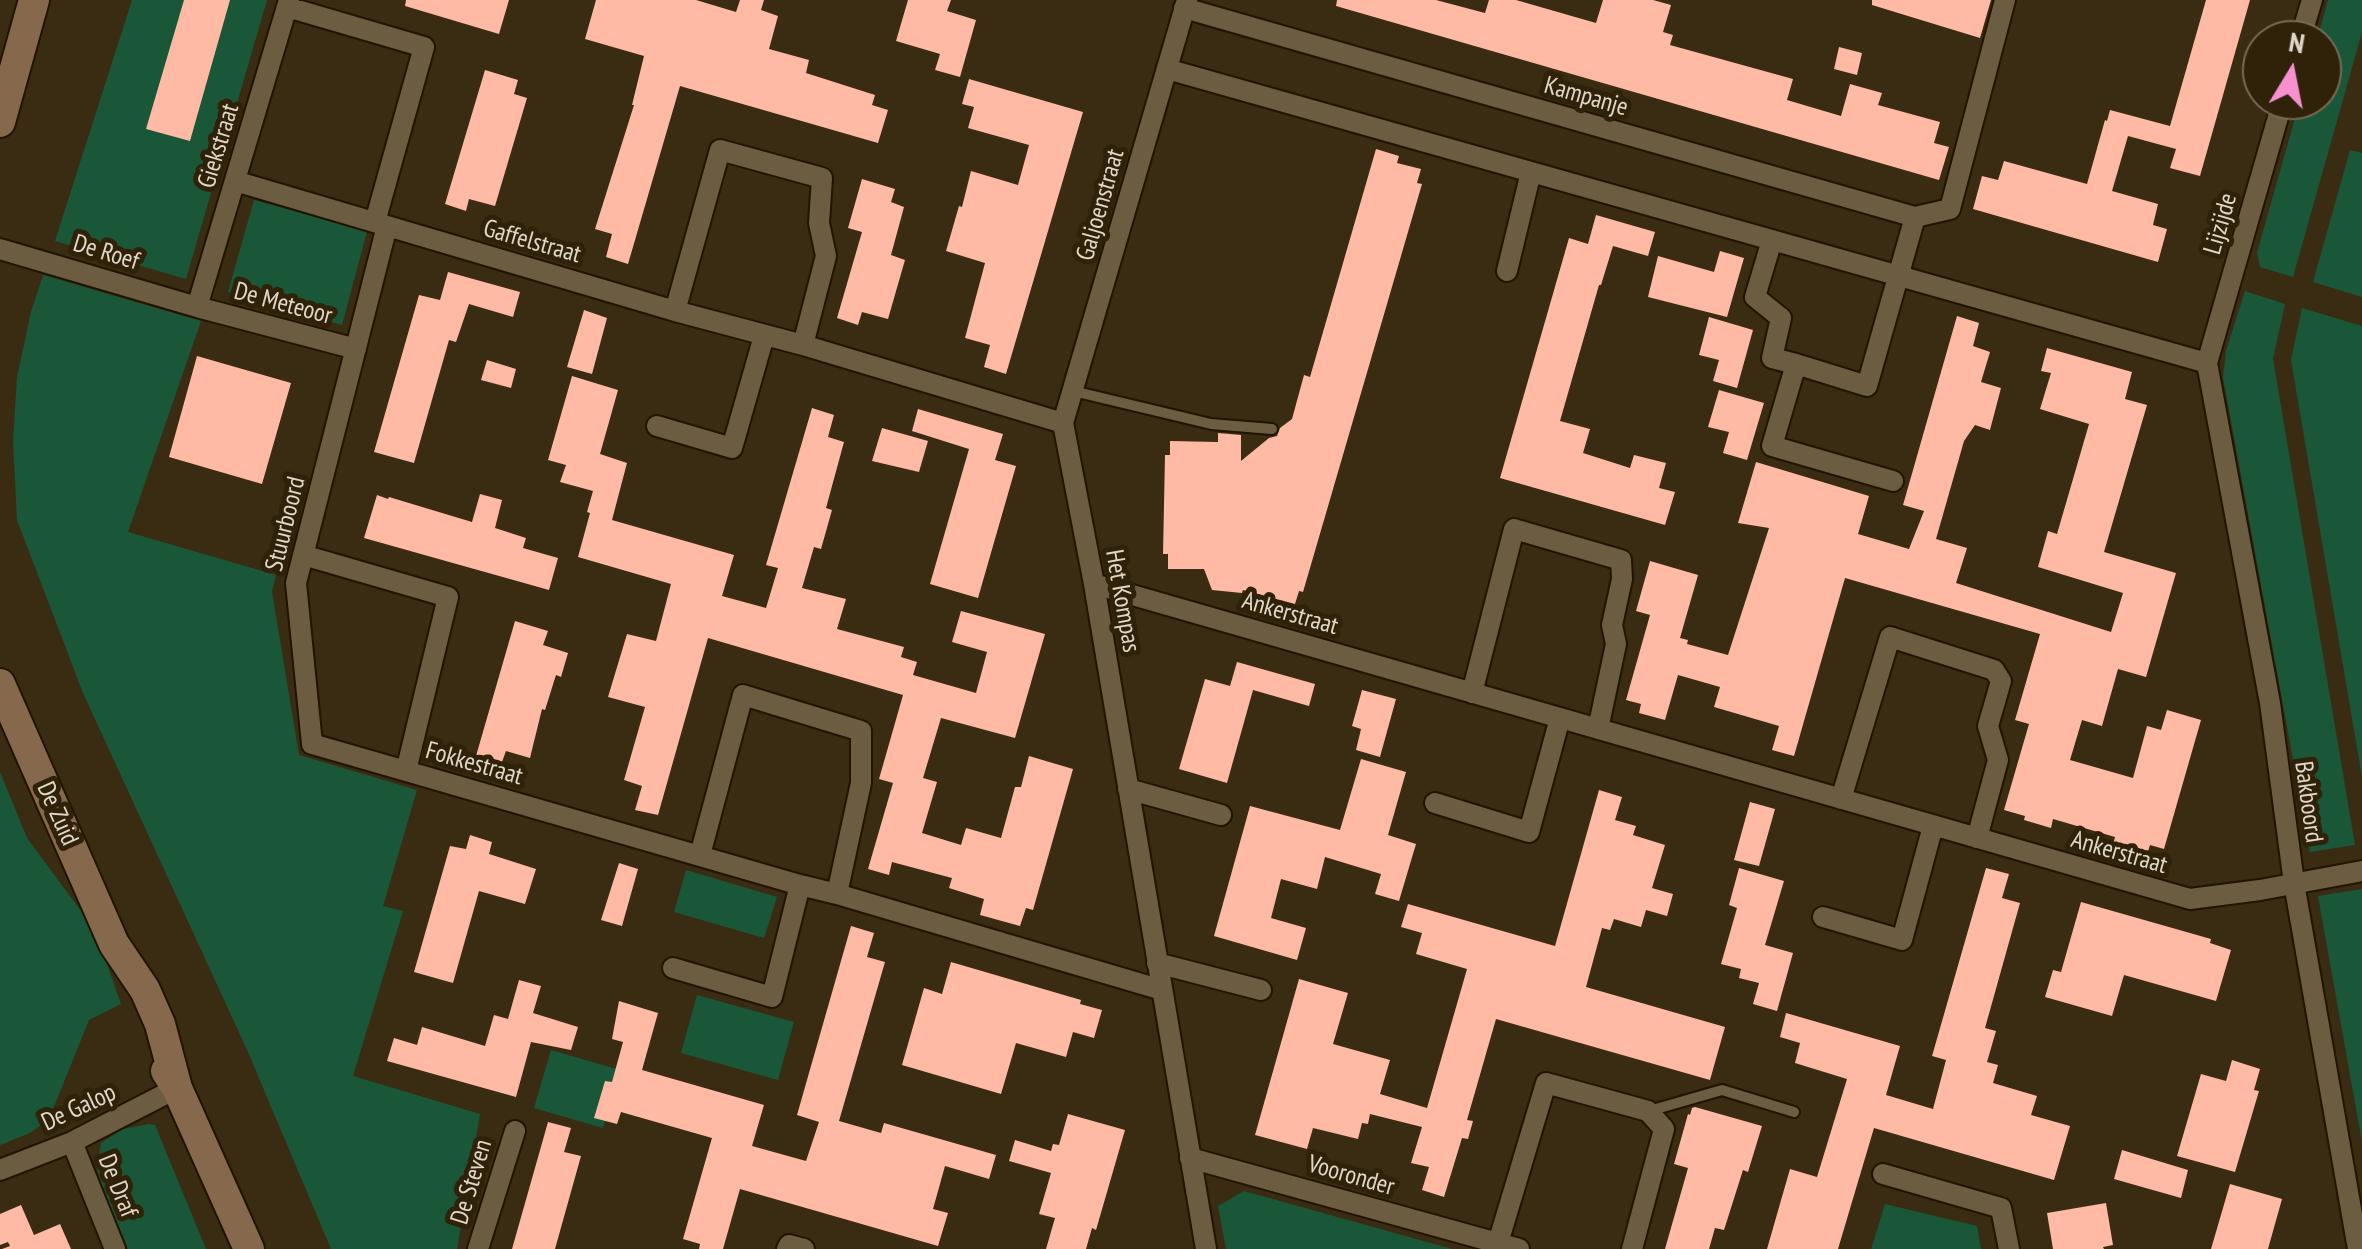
<!DOCTYPE html>
<style>
body{margin:0}
#map{position:relative;width:2362px;height:1249px;overflow:hidden;background:#3a2c13;font-family:"PT Sans Narrow",sans-serif}
canvas{display:block}
.north{position:absolute;left:2242px;top:20px;width:100px;height:100px;box-sizing:border-box;background:#2f2209;border:2px solid #766a56;border-radius:50%;rotate:10deg;font-size:28px;font-weight:700;line-height:40px;text-align:center;color:#e0d7c9}
.north::after{content:'';display:block;margin:auto;width:35px;height:45px;background:#f790ce;clip-path:polygon(50% 0,100% 100%,50% 72%,0 100%)}
</style>
<div id="map">
<canvas width="2362" height="1249"></canvas>
<div class="north">N</div>
</div>
<script>
const ctx = document.querySelector('canvas').getContext('2d');
ctx.lineJoin = 'round';
function paint(path, color) { ctx.fillStyle = color; ctx.fill(path, 'evenodd'); }
function strokePath(path, color, width, dash) { ctx.strokeStyle = color; ctx.lineWidth = width; ctx.lineCap = dash ? 'butt' : 'round'; ctx.setLineDash(dash || []); ctx.stroke(path); }
function label(font, color, halo, rows, align = 'center') {
  ctx.font = font + ' "PT Sans Narrow",sans-serif'; ctx.lineWidth = 10; ctx.setLineDash([]); ctx.textBaseline = 'middle'; ctx.strokeStyle = halo; ctx.fillStyle = color; for (const [text, x, y, turn = 0] of rows) {
    ctx.save(); ctx.translate(x, y); ctx.rotate((+turn || 0) * Math.PI / 180); ctx.textAlign = isNaN(turn) ? turn : align; if (halo) ctx.strokeText(text, 0, 0); ctx.fillText(text, 0, 0); ctx.restore();
  }
}
paint(new Path2D(`
 M132 0H267L186 279 55 241Z
 M2328 0H2362V32L2293 277 2260 267 2257 253 2300 100H2322V40H2317Z
 M2350 150 2362 153V297L2313 282Z
 M254 200 367 231 342 325 228 292Z
 M43 275 201 321 128 532 276 575 272 592 299 755 417 790 383 906 403 911 353 1076 480 1114 457 1249H331L248 1052 83 693 17 520 13 441 17 377 31 312Z
 M2245 291 2285 304 2273 359 2355 845 2310 852 2223 377 2226 351Z
 M2302 308 2362 326V777L2291 360Z
 M0 772 27 838 95 930 121 1004 89 1020 49 1119 30 1133 0 1145Z
 M686 870 777 897 764 938 674 912Z
 M2362 889V1142L2318 896Z
 M697 995 794 1022 778 1080 681 1053Z
 M551 1050 620 1070 603 1128 534 1108Z
 M149 1124 155 1125 206 1249H128L101 1186 97 1168 101 1143 123 1129Z
 M1244 1191 1452 1249H1226L1218 1206Z
 M1885 1204 1977 1226 1981 1249H1871Z`), '#1a5739');
paint(new Path2D(`
 M184 0H230L190 141 146 129Z
 M406 0H509L499 34 405 6Z
 M596 0H696L736 12 740 0H764L761 10 778 16 769 49 809 60 806 73 875 95 872 105 888 110 878 143 680 86 628 264 606 257 612 234 595 229 634 105H632L644 56 585 39Z
 M908 0H951L947 11 976 20 960 77 935 70 940 54 896 41Z
 M1337 0H1436L1485 13 1489 0H1516L1596 23 1603 0H1653L1671 5 1663 32 1673 35 1670 45 1793 79 1787 100 1841 116 1850 84 1882 93 1878 105 1940 122 1934 143 1949 147 1939 180 1336 6Z
 M1872 0H1991L1980 38 1872 5Z
 M2206 0H2250L2200 176 2170 168 2176 149 2128 136 2112 191 2158 204 2153 225 2167 229 2158 262 1973 209 1982 176 1998 180 2004 161 2087 184 2105 120 2107 121 2110 110 2170 126Z
 M1839 47 1862 53 1857 75 1834 69Z
 M485 70 518 80 514 94 527 98 495 206 469 199 466 211 445 204Z
 M969 79 1083 112 1006 374 984 367 990 345 965 338 985 263 946 251 959 206 962 207 971 171 1018 185 1029 145 968 128 974 107 962 104Z
 M1376 149 1399 156 1397 163 1421 169 1417 183 1422 184 1303 592 1299 591 1295 604 1243 590 1242 593 1212 590 1204 569H1168V554H1163L1165 455H1170V441L1218 442V433L1241 435V461L1269 438 1277 436 1280 428 1292 419 1304 375 1310 377Z
 M862 179 895 189 891 202 904 207 891 255 905 260 888 319 862 312 858 325 837 318 862 232 848 228Z
 M1596 215 1655 232 1648 256 1613 246 1601 285H1599L1560 421 1590 429 1583 453 1630 468 1634 455 1666 463 1659 488 1675 492 1665 525 1500 478 1569 238 1588 244Z
 M1720 251 1744 258 1727 317 1648 297 1658 256 1714 272Z
 M448 272 520 292 513 317 469 304 456 342 449 340 414 463 374 452 419 295 440 300Z
 M584 310 607 318 592 374 567 367Z
 M1957 316 1979 323 1973 346 1990 352 1981 382 2001 388 1990 430 1975 425 1964 441 1936 539 1967 548 1956 583 2111 632 2123 593 2038 567 2048 531 2057 534 2089 424 2040 409 2051 373 2041 371 2047 348 2132 372 2125 399 2147 405 2104 552 2176 573 2146 677 2118 669 2102 726 2082 720 2070 760 2133 778 2147 726 2161 730 2167 710 2201 720 2164 849 2150 845 2146 858 2112 849 2115 837 2053 819 2051 828 2024 820 2025 816 2004 810 2029 724 2015 720 2040 634 1845 578 1794 756 1772 750 1779 726 1714 707 1720 687 1678 675 1665 720 1639 713 1641 704 1626 700 1650 615 1636 611 1650 561 1698 575 1680 638 1688 640 1687 644 1728 655 1769 528 1738 523 1756 462 1869 496 1858 534 1909 549 1924 511 1903 505Z
 M1709 317 1753 330 1737 388 1713 381 1719 360 1699 355Z
 M197 356 291 383 262 484 169 457Z
 M487 360 516 369 511 388 481 380Z
 M572 376 618 390 600 454 627 463 612 520 734 555 722 596 766 608 778 568 766 565 812 408 834 415 828 437 844 442 826 508 832 510 821 549 814 547 802 588 846 599 837 629 904 647 901 657 917 662 913 675 976 693 987 652 952 642 961 611 1045 634 1015 738 941 718 923 778 937 782 922 833 961 845 966 828 1001 838 1015 787H1021L1029 756 1073 769 1033 910 1026 908 1020 926 980 915 984 899 949 888 952 878 892 862 889 875 868 869 893 783 879 779 903 695 708 638 658 815 635 810 642 786 624 780 645 707 608 697 627 634 656 641 671 584 578 557 590 513 587 512 593 491 560 482 566 465 548 460Z
 M1719 390 1764 403 1747 460 1723 453 1729 432 1708 427Z
 M918 409 1003 434 995 460 1016 466 978 598 930 584 969 449 912 431Z
 M882 428 928 441 919 472 872 461Z
 M480 494 502 500 495 528 526 538 523 548 558 558 549 590 364 538 377 495 388 499 389 497 472 522Z
 M515 621 548 631 543 645 568 653 561 677 556 675 545 710 542 709 530 758 506 751 502 762 497 761V763L476 756Z
 M1237 662 1315 684 1309 706 1253 690 1227 783 1179 769 1205 679 1230 686Z
 M1362 690 1396 699 1380 757 1356 750 1361 729 1352 726Z
 M1361 759 1406 772 1388 835 1416 844 1399 901 1375 894 1381 874 1325 857 1317 889 1281 879 1271 918 1306 928 1297 960 1214 936 1250 806 1340 830Z
 M1599 790 1622 797 1615 820 1636 826 1633 835 1665 845 1652 888 1673 894 1667 916 1646 910 1641 927 1614 919 1610 930 1602 928 1586 987 1725 1027 1710 1080 1496 1019 1467 1120 1473 1121 1468 1139 1462 1138 1444 1197 1422 1190 1429 1167 1411 1163 1422 1127 1370 1114 1368 1124 1362 1123 1358 1139 1313 1128 1307 1149 1255 1135 1299 979 1348 993 1333 1044 1390 1060 1380 1094 1427 1108 1467 969 1416 954 1422 933 1401 927 1408 904 1555 946Z
 M1750 802 1775 809 1759 866 1734 860Z
 M470 835 492 842 489 854 536 869 525 904 479 891 453 983 414 972 450 846 466 849Z
 M619 863 638 869 622 926 601 920Z
 M1739 868 1784 881 1765 945 1793 953 1777 1011 1753 1004 1759 983 1739 978 1741 969 1721 964 1737 908 1729 905Z
 M1986 868 2009 874 2002 898 2020 903 1985 1028 1996 1031 1987 1062 1998 1065 1993 1083 2037 1096 2031 1115 2070 1126 2054 1180 1874 1128 1838 1249H1767L1790 1169 1817 1177 1847 1079 1795 1063 1800 1043 1780 1037 1786 1013 1900 1046 1886 1095 1933 1109 1946 1060 1932 1056Z
 M2081 902 2211 939 2210 943 2231 950 2216 1001 2124 975 2112 1016 2045 997 2053 970 2061 972Z
 M851 926 874 933 867 957 885 962 839 1121 881 1133 884 1123 996 1155 989 1179 945 1166 933 1209 948 1213 938 1246 740 1189 723 1249H699L700 1244 683 1239 712 1138 621 1112 617 1124 594 1118 605 1081 612 1082 623 1042 612 1039 619 1001 658 1013 642 1070 764 1105 752 1146 806 1161 819 1122 797 1115Z
 M951 962 1081 1000 1080 1004 1102 1010 1094 1038 1073 1032 1066 1057 1016 1043 1001 1094 902 1065 924 988 942 994Z
 M519 980 541 986 533 1013 578 1027 571 1050 531 1042 516 1097 387 1061 394 1038 417 1045 422 1027 485 1046 494 1015 508 1019Z
 M2232 1060 2260 1069 2254 1090 2259 1091 2235 1172 2177 1156 2201 1074 2226 1081Z
 M1695 1107 1762 1126 1748 1172 1743 1170 1724 1230 1715 1228 1709 1249H1665L1688 1168 1674 1164 1688 1114 1690 1115 1692 1108Z
 M1068 1114 1125 1130 1096 1230 1092 1228 1086 1249H1046L1055 1218 1039 1214 1051 1173 1009 1161 1015 1140 1051 1151 1053 1144 1059 1145Z
 M548 1122 571 1128 564 1152 581 1156 555 1249H512Z
 M2122 1150 2188 1170 2181 1198 2114 1179Z
 M2230 1184 2282 1199 2268 1249H2211Z
 M2106 1203 2113 1245 2103 1247 2104 1249H2053L2047 1213Z
 M21 1205 34 1235 60 1224 71 1249H2L10 1246 8 1242 0 1245V1214Z`), '#febaa4');
const lane = new Path2D(`
 M1073 391 1211 424 1272 429
 M1649 1111 1722 1090 1794 1112`);
const street = new Path2D(`
 M1187 0 1063 423 1094 584 1206 1249
 M287 7 424 47 375 222
 M1184 8 1915 217 1867 386 1796 364
 M2300 40 2312 0
 M1167 69 2207 363
 M2283 100 2207 363 2270 703 2294 883 2358 1249
 M235 181 675 311 803 345 1063 423
 M1915 217 1950 209 2005 0
 M387 226 296 583 312 744 406 771
 M1772 240 1755 297 1781 318 1772 358 1796 364 1772 446 1893 481
 M0 249 197 307 356 349
 M1507 271 1531 172
 M197 307 289 0
 M675 311 720 150 822 178 819 223 826 256 803 345
 M657 426 732 448 764 336
 M303 555 448 597 406 771 800 885 837 894 1162 990
 M1094 584 2190 899 2260 890 2362 871
 M1472 693 1514 529 1621 560 1622 579 1612 625 1616 644 1598 729
 M1128 789 1221 815
 M1841 799 1890 637 1994 670 2001 681 1988 726 1998 760 1977 838
 M1435 803 1529 832 1560 718
 M700 855 743 695 861 731V783L837 894
 M1823 917 1902 940 1933 826
 M1157 963 1261 990
 M673 968 772 997 800 885
 M72 1142 115 1249
 M1190 1158 1519 1249
 M0 1170 72 1142 177 1088
 M1883 1174 2001 1208 2009 1249
 M1498 1243 1546 1083 1648 1111 1664 1129 1632 1249
 M478 1249 515 1131
 M787 1249 789 1245 804 1249`);
const secondary = new Path2D(`
 M0 122 34 0
 M0 684 114 944 145 990 160 1024 177 1088
 M166 1071 177 1088 249 1249`);
strokePath(lane, '#201400', 14);
strokePath(street, '#201400', 24);
strokePath(secondary, '#201400', 34);
strokePath(lane, '#6b5c42', 10);
strokePath(street, '#6b5c42', 20);
strokePath(secondary, '#86694d', 30);
label('25px', '#e0d7c9', '#2f2209', [
 ["Kampanje",1586,97,16],
 ["Giekstraat",219,146,-73],
 ["Galjoenstraat",1101,205,-74],
 ["Lijzijde",2221,224,-74],
 ["Gaffelstraat",532,242,16],
 ["De Roef",106,253,17],
 ["De Meteoor",283,304,15],
 ["Stuurboord",286,524,-76],
 ["Het Kompas",1122,601,80],
 ["Ankerstraat",1290,614,16],
 ["Fokkestraat",474,764,16],
 ["Bakboord",2308,802,82],
 ["De Zuid",57,814,66],
 ["Ankerstraat",2119,853,16],
 ["De Galop",79,1108,-25],
 ["Vooronder",1351,1176,16],
 ["De Steven",472,1182,-73],
 ["De Draf",117,1186,68]
]);
</script>
